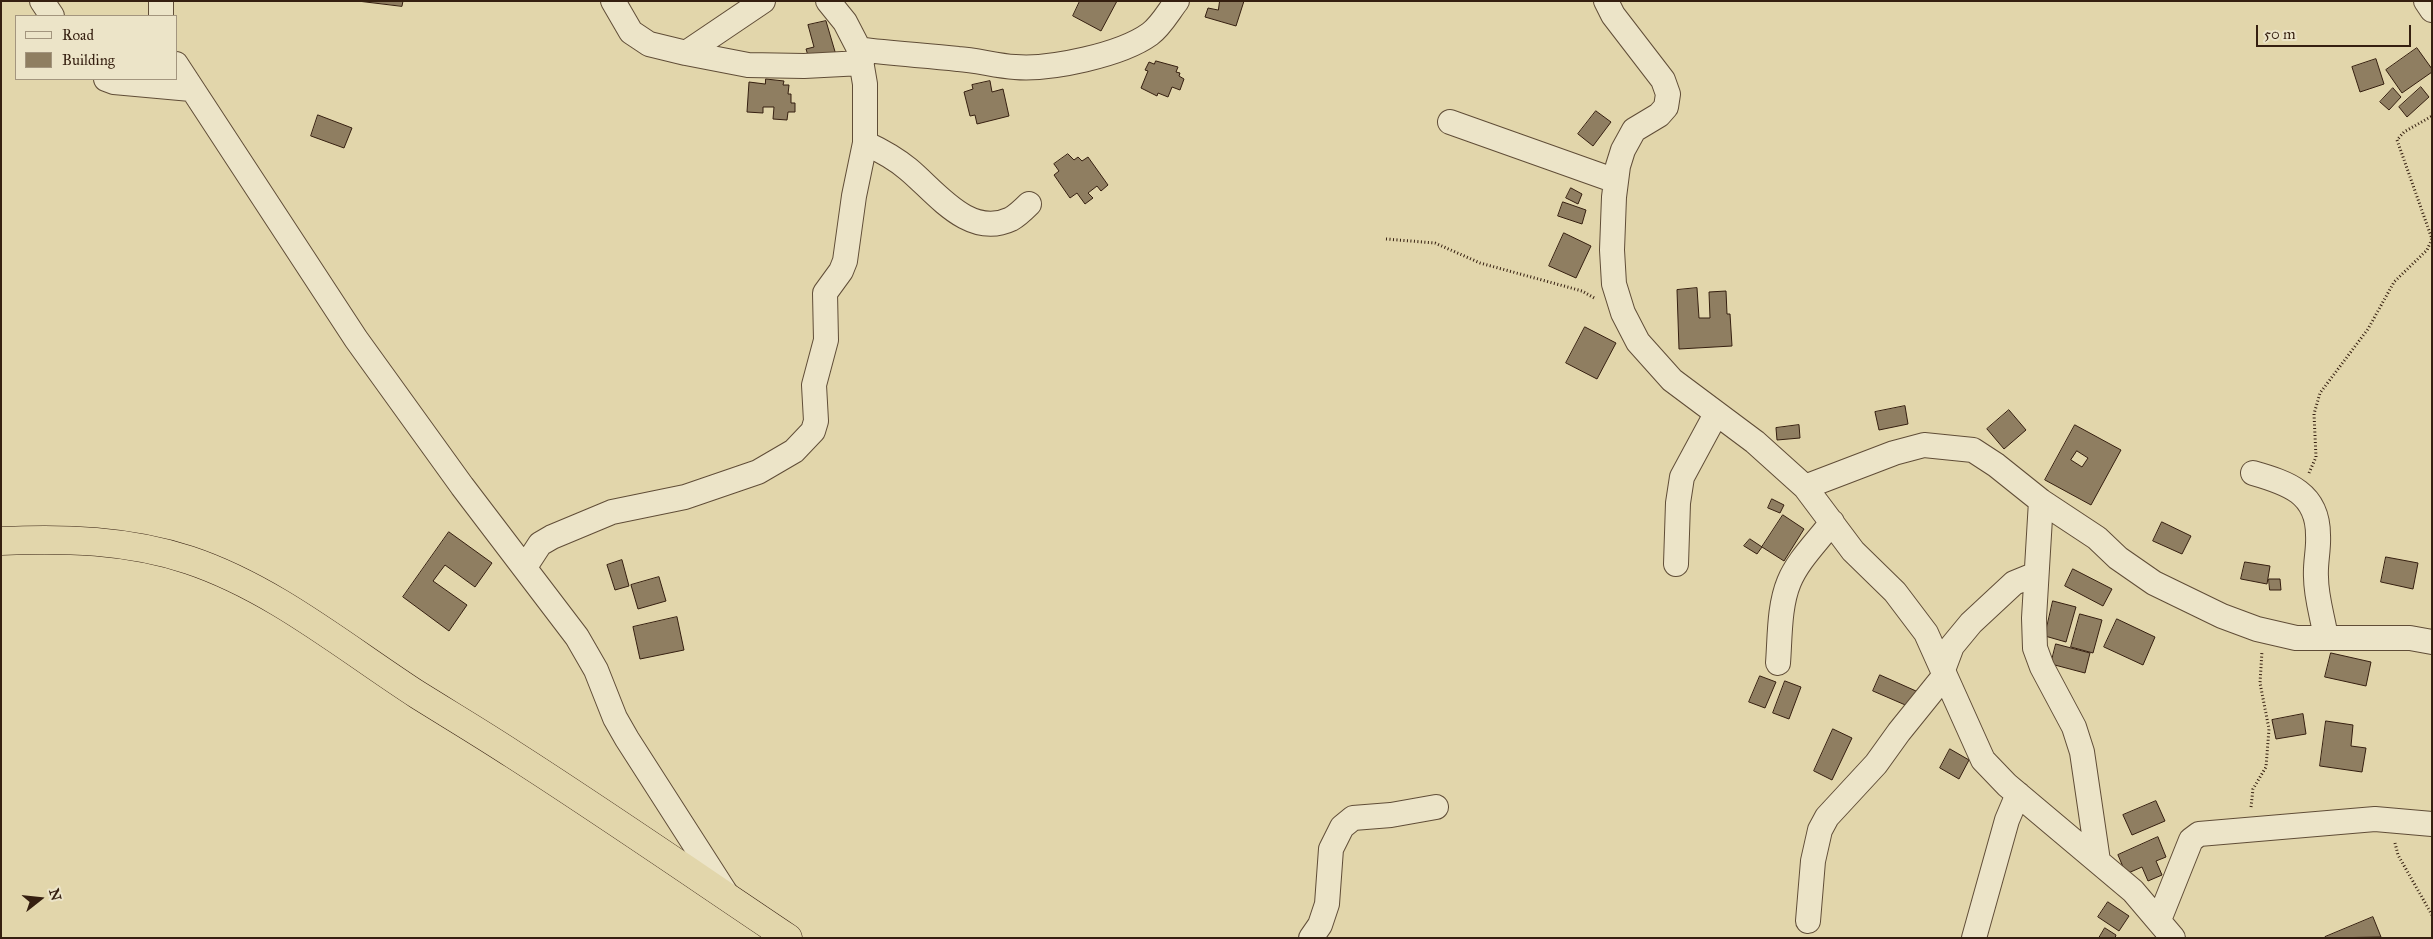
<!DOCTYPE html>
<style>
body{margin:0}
#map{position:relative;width:2433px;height:939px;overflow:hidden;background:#e2d6ab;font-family:"IM FELL Great Primer",serif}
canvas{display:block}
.frame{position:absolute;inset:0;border:2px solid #351f10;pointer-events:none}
.legend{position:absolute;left:15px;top:15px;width:162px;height:65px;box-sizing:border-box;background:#ece4c8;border:1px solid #a3957e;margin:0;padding:6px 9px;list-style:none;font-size:15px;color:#351f10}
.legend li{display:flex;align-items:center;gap:10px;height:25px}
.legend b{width:25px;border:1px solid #a3957e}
.north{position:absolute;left:15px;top:874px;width:50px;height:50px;-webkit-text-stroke:4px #ece4c8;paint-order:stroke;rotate:74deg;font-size:14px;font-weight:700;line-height:20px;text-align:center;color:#351f10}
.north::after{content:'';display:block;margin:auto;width:18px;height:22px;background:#351f10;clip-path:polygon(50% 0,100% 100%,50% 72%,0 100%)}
.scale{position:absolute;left:2256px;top:25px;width:155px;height:22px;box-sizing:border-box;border:2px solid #351f10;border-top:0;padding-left:6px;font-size:15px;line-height:18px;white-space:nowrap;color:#351f10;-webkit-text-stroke:4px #ece4c8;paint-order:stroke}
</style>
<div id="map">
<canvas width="2433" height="939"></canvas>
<div class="frame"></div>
<ul class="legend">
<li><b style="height:6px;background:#ece4c8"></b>Road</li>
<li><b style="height:14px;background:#8f7e61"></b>Building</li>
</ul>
<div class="north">N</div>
<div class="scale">50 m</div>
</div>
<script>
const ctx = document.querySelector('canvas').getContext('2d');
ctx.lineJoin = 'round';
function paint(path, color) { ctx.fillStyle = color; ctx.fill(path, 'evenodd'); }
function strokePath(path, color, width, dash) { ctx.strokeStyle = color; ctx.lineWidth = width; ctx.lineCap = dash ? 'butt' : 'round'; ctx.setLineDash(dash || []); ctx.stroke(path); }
const building = new Path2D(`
 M358 1H403L402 6Z
 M1080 1H1117L1101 31 1073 16Z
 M1220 1H1244L1236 26 1205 17 1208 8 1218 10Z
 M826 21 836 55 810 62 806 49 814 47 808 25Z
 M2417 48 2432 69V72L2402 93 2386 70Z
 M2376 59 2384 84 2360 92 2352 67Z
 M1156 61 1178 67 1176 72 1180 73 1179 76 1184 79 1180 90 1172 87 1168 97 1158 93 1157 96 1141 88 1148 71 1145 70 1149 62 1154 64Z
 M766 79 784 81 783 85H789L788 94H791V103H795V112H788L787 120 773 119 774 107H763V113L747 112 749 82 765 84Z
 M990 81 992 92 1003 89 1009 116 977 124 975 115 970 116 964 92 973 89 972 85Z
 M2421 87 2429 97 2407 117 2399 107Z
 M2393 88 2401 97 2389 110 2380 102Z
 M1596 111 1611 122 1593 146 1578 134Z
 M318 115 352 128 344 148 311 136Z
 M1068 154 1074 160 1078 157 1082 161 1088 157 1108 185 1101 191 1097 186 1088 193 1093 198 1085 204 1077 193 1070 198 1054 175 1059 171 1054 164Z
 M1571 188 1582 194 1578 204 1566 198Z
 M1563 202 1586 210 1582 224 1558 216Z
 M1564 233 1591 246 1576 278 1549 266Z
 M1697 288 1699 318H1710L1709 292 1726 291 1727 314H1730L1732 346 1679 349 1677 290Z
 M1585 327 1616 343 1597 379 1566 363Z
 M1905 406 1908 424 1879 430 1875 412Z
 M2009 410 2026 430 2004 449 1987 429Z
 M1799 425 1800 438 1777 440 1776 428Z
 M2075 425 2121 450 2091 505 2045 480ZM2077 451 2088 458 2082 467 2071 460Z
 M1772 499 1784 505 1780 513 1768 508Z
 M1783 515 1804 529 1784 561 1762 547Z
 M2162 522 2191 536 2182 554 2153 541Z
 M449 532 492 563 475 587 445 565 433 581 467 605 449 631 403 597Z
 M1750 539 1762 547 1757 554 1744 546Z
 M2386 557 2418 563 2413 589 2381 582Z
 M622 560 629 586 615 590 607 565Z
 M2245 562 2270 566 2267 584 2241 579Z
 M2073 569 2112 589 2103 606 2065 586Z
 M659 577 666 601 638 609 631 585Z
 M2269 579H2280L2281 590H2270Z
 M2053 601 2076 607 2066 642 2045 636Z
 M2080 614 2102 620 2093 653 2071 647Z
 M677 617 684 650 640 659 633 627Z
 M2117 619 2155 637 2143 665 2104 647Z
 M2056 644 2090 653 2085 673 2051 664Z
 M2331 653 2371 662 2366 686 2325 677Z
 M1880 675 1916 691 1910 707 1873 691Z
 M1760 676 1776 682 1765 708 1749 702Z
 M1785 681 1801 687 1789 719 1773 713Z
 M2303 714 2306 734 2276 739 2272 720Z
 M2326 721 2353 725 2351 746 2366 748 2362 772 2320 766Z
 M1833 729 1852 738 1832 780 1814 771Z
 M1950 749 1969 760 1959 779 1940 768Z
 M2156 801 2165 821 2132 835 2123 815Z
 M2158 837 2166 857 2156 861 2162 875 2148 881 2142 867 2126 874 2118 855Z
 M2108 902 2129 916 2119 931 2098 917Z
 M2373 917 2381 937 2325 938V937Z
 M2105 928 2116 935 2115 938H2099Z`);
paint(building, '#8f7e61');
strokePath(building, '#351f10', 1);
const minor = new Path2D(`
 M42 1 52 16
 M161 1V16
 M613 1 631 32 649 44 686 53 748 65 804 66 862 63
 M1606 1 1613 15 1663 80 1668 94 1666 107 1659 115 1634 130 1623 150 1618 166 1614 197 1612 250 1614 284 1623 313 1638 342 1672 380 1755 442 1805 487 1853 551 1895 592 1926 633 1983 760 2007 785 2133 891 2173 938
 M2426 1 2432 10
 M859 49C892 54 925 55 958 59 977 60 996 66 1015 67 1050 70 1121 55 1150 34 1161 26 1169 11 1177 1
 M686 53 763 1
 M176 64 356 339 462 486 577 637 596 670 615 718 627 739 727 895
 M106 79 114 82 191 89
 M1450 122 1616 181
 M865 143C880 150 895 158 908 169 936 192 969 239 1011 219 1018 215 1024 209 1029 204
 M2253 473C2288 483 2318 493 2318 535 2319 549 2315 563 2316 577 2316 598 2323 618 2326 638
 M1805 487 1894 453 1924 445 1973 450 1996 465 2041 501 2097 538 2118 558 2154 583 2222 616 2257 629 2296 638H2410L2432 642
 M2041 501 2034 618 2035 648 2042 667 2074 727 2082 752 2098 861
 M1676 564 1678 503 1682 477 1716 414
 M525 567 540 544 552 537 612 512 685 497 758 472 794 451 813 431 816 421 814 385 826 340 825 293 841 271 845 261 854 196 865 143V84L859 49 845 22 828 1
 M1778 663C1780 637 1779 606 1789 582 1798 560 1818 541 1832 522
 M1943 670 1952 646 1971 623 2014 583 2036 574
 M2159 920 2191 840 2199 834 2375 819 2432 824
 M1808 921 1813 861 1820 830 1827 817 1876 764 1899 732 1945 675
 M1311 938 1320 925 1327 904 1331 849 1342 827 1353 818 1391 815 1436 807
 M1974 938 2007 820 2018 794`);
const trunk = new Path2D(`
 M1 541C64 538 129 540 189 560 273 588 344 647 418 695 450 715 482 734 514 755 606 814 697 877 788 938`);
strokePath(minor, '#604d37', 26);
strokePath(trunk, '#351f10', 29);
strokePath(new Path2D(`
 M1386 239 1435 243 1480 263 1582 291 1596 299
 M2309 473 2316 457 2314 414 2320 393 2368 329 2394 282 2427 250 2432 239 2397 140 2404 132 2432 116
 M2251 807 2253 789 2266 767 2269 729 2260 683 2262 651
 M2395 843 2398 855 2432 915`), '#351f10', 3, [1, 2.5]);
strokePath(minor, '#ece4c8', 24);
strokePath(trunk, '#e2d6ab', 28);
</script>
